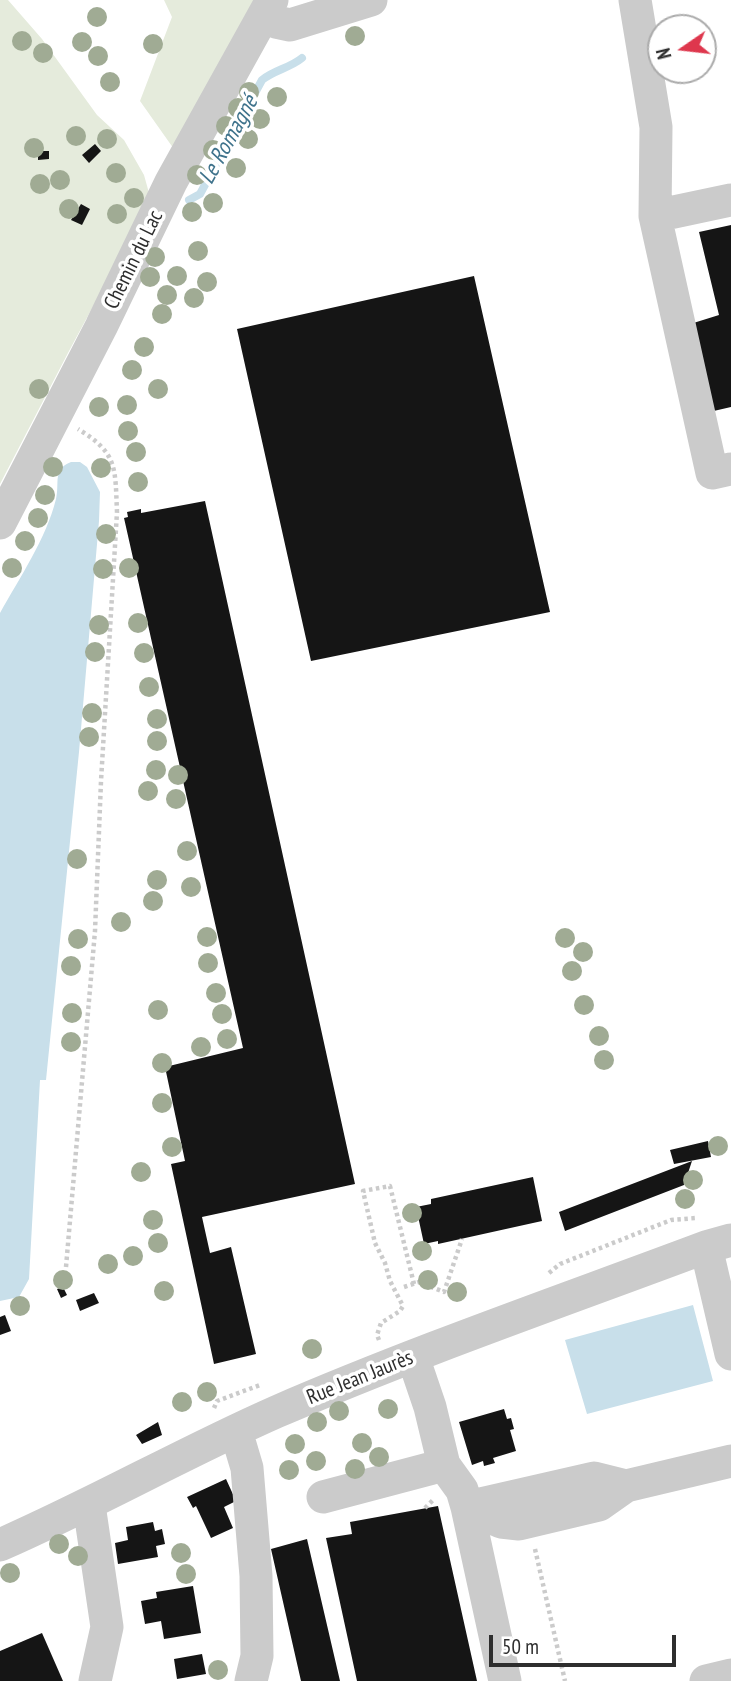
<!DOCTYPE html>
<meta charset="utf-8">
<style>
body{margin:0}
#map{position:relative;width:731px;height:1681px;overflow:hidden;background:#fff;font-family:"PT Sans Narrow",sans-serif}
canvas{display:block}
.north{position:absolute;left:647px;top:14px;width:70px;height:70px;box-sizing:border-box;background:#fff;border:2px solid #ababab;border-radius:50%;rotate:256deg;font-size:19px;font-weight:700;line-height:28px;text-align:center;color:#2e2e2e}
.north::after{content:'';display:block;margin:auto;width:24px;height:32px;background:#de374d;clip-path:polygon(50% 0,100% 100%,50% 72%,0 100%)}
.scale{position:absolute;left:489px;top:1635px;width:187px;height:32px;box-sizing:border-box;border:4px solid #2e2e2e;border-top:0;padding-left:9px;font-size:21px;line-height:24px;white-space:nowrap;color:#2e2e2e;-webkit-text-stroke:5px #fff;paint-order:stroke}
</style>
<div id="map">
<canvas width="731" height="1681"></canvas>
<div class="north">N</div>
<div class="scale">50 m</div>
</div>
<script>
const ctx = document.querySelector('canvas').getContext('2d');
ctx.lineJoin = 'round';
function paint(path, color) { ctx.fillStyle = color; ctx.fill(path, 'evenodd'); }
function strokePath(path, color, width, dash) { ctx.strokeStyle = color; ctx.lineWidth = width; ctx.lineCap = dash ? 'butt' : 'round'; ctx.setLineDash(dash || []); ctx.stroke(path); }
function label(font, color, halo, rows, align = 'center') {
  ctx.font = font + ' "PT Sans Narrow",sans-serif'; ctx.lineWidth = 7; ctx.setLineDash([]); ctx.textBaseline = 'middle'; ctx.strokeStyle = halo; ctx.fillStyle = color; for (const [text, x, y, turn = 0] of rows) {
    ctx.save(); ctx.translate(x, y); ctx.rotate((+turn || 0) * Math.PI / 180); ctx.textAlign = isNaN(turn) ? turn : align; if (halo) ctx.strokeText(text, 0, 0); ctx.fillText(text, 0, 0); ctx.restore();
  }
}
paint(new Path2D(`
 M0 0H8L42 39 97 115 124 140 144 175 149 193 148 204 69 351 0 484Z
 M164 0H254L176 152 140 101 172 17Z`), '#e5ebdc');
paint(new Path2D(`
 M71 462H80L87 467 100 492 99 521 79 752 46 1080H40L29 1279 19 1297 0 1301V613C20 577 46 539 56 499 60 483 52 469 71 462Z
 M693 1305 713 1381 587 1414 565 1340Z`), '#c8dfea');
strokePath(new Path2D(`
 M189 200 200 194 262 80C274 70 290 68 302 58`), '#c8dfea', 8);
paint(new Path2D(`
 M95 144 101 151 89 163 82 155Z
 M38 151H49V159L38 160Z
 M81 204 90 209 82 225 71 220Z
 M731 225V407L705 413 687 325 719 315 699 232Z
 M474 276 550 612 311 661 237 329Z
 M205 501 355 1184 202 1217 210 1253 231 1247 256 1354 214 1364 171 1164 185 1161 165 1067 243 1048 124 518 128 517 127 512 141 509V513Z
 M708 1141 711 1157 674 1164 670 1150Z
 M692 1161 684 1185 565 1231 559 1212Z
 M533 1177 542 1221 438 1244V1241L424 1244 416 1207 431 1204V1199Z
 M63 1287 67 1295 61 1298 57 1289Z
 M94 1293 99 1303 80 1311 76 1300Z
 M5 1315 11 1331 0 1335V1317Z
 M504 1409 507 1419 511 1418 514 1429 510 1430 516 1451 493 1458 495 1463 484 1466 483 1461 472 1465 459 1422Z
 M158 1422 162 1435 142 1444 136 1435Z
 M226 1479 236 1501 224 1507 233 1528 211 1538 196 1506 193 1508 187 1497Z
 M438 1506 477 1681H357L326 1538 352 1534 350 1522Z
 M153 1522 155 1531 162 1529 165 1544 156 1546 158 1557 118 1564 115 1543 128 1540 126 1527Z
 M307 1539 340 1681H301L271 1549Z
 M193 1586 201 1633 164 1639 161 1621 145 1624 141 1601 157 1598 156 1592Z
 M42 1633 63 1681H0V1651Z
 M202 1654 206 1674 177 1679 174 1659Z`), '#151515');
strokePath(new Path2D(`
 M66 1267 95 931 101 781 117 512C115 468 118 453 78 429
 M549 1273 560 1264 671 1220 696 1218
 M404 1287 419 1282 444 1292 462 1239
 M379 1340 377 1335 381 1323 400 1311 403 1306 390 1281 385 1263 375 1243 363 1191 390 1186 414 1284
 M214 1408 217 1401 260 1385
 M425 1508 434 1499
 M535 1549 565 1681`), '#cbcbcb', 4.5, [3.5, 3.5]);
strokePath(new Path2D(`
 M635 0 656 127 655 216 712 473 731 469
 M264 16 276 22 290 25 371 0
 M655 216 731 200
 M0 523 101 327 171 182 272 0
 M706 1247 731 1354
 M413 1357 430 1407 444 1465 462 1490 467 1507 505 1681
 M236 1431 247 1468 256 1576 257 1656 251 1681
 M594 1478 626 1486 599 1505 519 1524 501 1522 467 1507Z
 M626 1486 731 1461
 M323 1497 444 1465
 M89 1505 107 1627 95 1681
 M0 1545C94 1504 183 1453 276 1412 417 1351 562 1301 706 1247L731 1240
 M706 1681 731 1675`), '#cbcbcb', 33);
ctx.fillStyle = '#a0ab94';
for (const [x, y] of [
 [97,17],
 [355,36],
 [22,41],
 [82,42],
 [153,44],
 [43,53],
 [98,56],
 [110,82],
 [249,92],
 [277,97],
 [238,108],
 [260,119],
 [226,126],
 [76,136],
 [107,139],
 [248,139],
 [34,148],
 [213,150],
 [236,168],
 [116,173],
 [197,175],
 [60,180],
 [40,184],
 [134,198],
 [213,203],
 [69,209],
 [192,212],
 [117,214],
 [198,251],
 [155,257],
 [177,276],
 [150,277],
 [207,282],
 [167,295],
 [194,298],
 [162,314],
 [144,347],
 [132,370],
 [39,389],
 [158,389],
 [127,405],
 [99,407],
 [128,431],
 [136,452],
 [53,467],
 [101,468],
 [138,482],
 [45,495],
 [38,518],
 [106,534],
 [25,541],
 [12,568],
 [129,568],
 [103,569],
 [138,623],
 [99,625],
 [95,652],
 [144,653],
 [149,687],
 [92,713],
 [157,719],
 [89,737],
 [157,741],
 [156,770],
 [178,775],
 [148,791],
 [176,799],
 [187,851],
 [77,859],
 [157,880],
 [191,887],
 [153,901],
 [121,922],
 [207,937],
 [565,938],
 [78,939],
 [583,952],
 [208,963],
 [71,966],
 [572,971],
 [216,993],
 [584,1005],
 [158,1010],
 [72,1013],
 [222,1014],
 [599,1036],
 [227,1039],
 [71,1042],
 [201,1047],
 [604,1060],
 [162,1063],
 [162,1103],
 [718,1146],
 [172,1147],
 [141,1172],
 [693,1180],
 [685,1199],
 [412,1213],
 [153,1220],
 [158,1243],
 [422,1251],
 [133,1256],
 [108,1264],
 [63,1280],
 [428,1280],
 [164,1291],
 [457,1292],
 [20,1306],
 [312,1349],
 [207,1392],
 [182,1402],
 [388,1409],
 [339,1411],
 [317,1422],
 [362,1443],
 [295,1444],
 [379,1457],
 [316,1461],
 [355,1469],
 [289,1470],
 [59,1544],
 [181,1553],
 [78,1556],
 [10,1573],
 [186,1574],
 [218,1670]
]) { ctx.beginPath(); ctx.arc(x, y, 10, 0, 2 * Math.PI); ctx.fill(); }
label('21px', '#2e2e2e', '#fff', [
 ["Chemin du Lac",134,260,-64],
 ["Rue Jean Jaurès",360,1378,-22]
]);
label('italic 23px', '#3f738c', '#fff', [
 ["Le Romagné",229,140,-61]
]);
</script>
